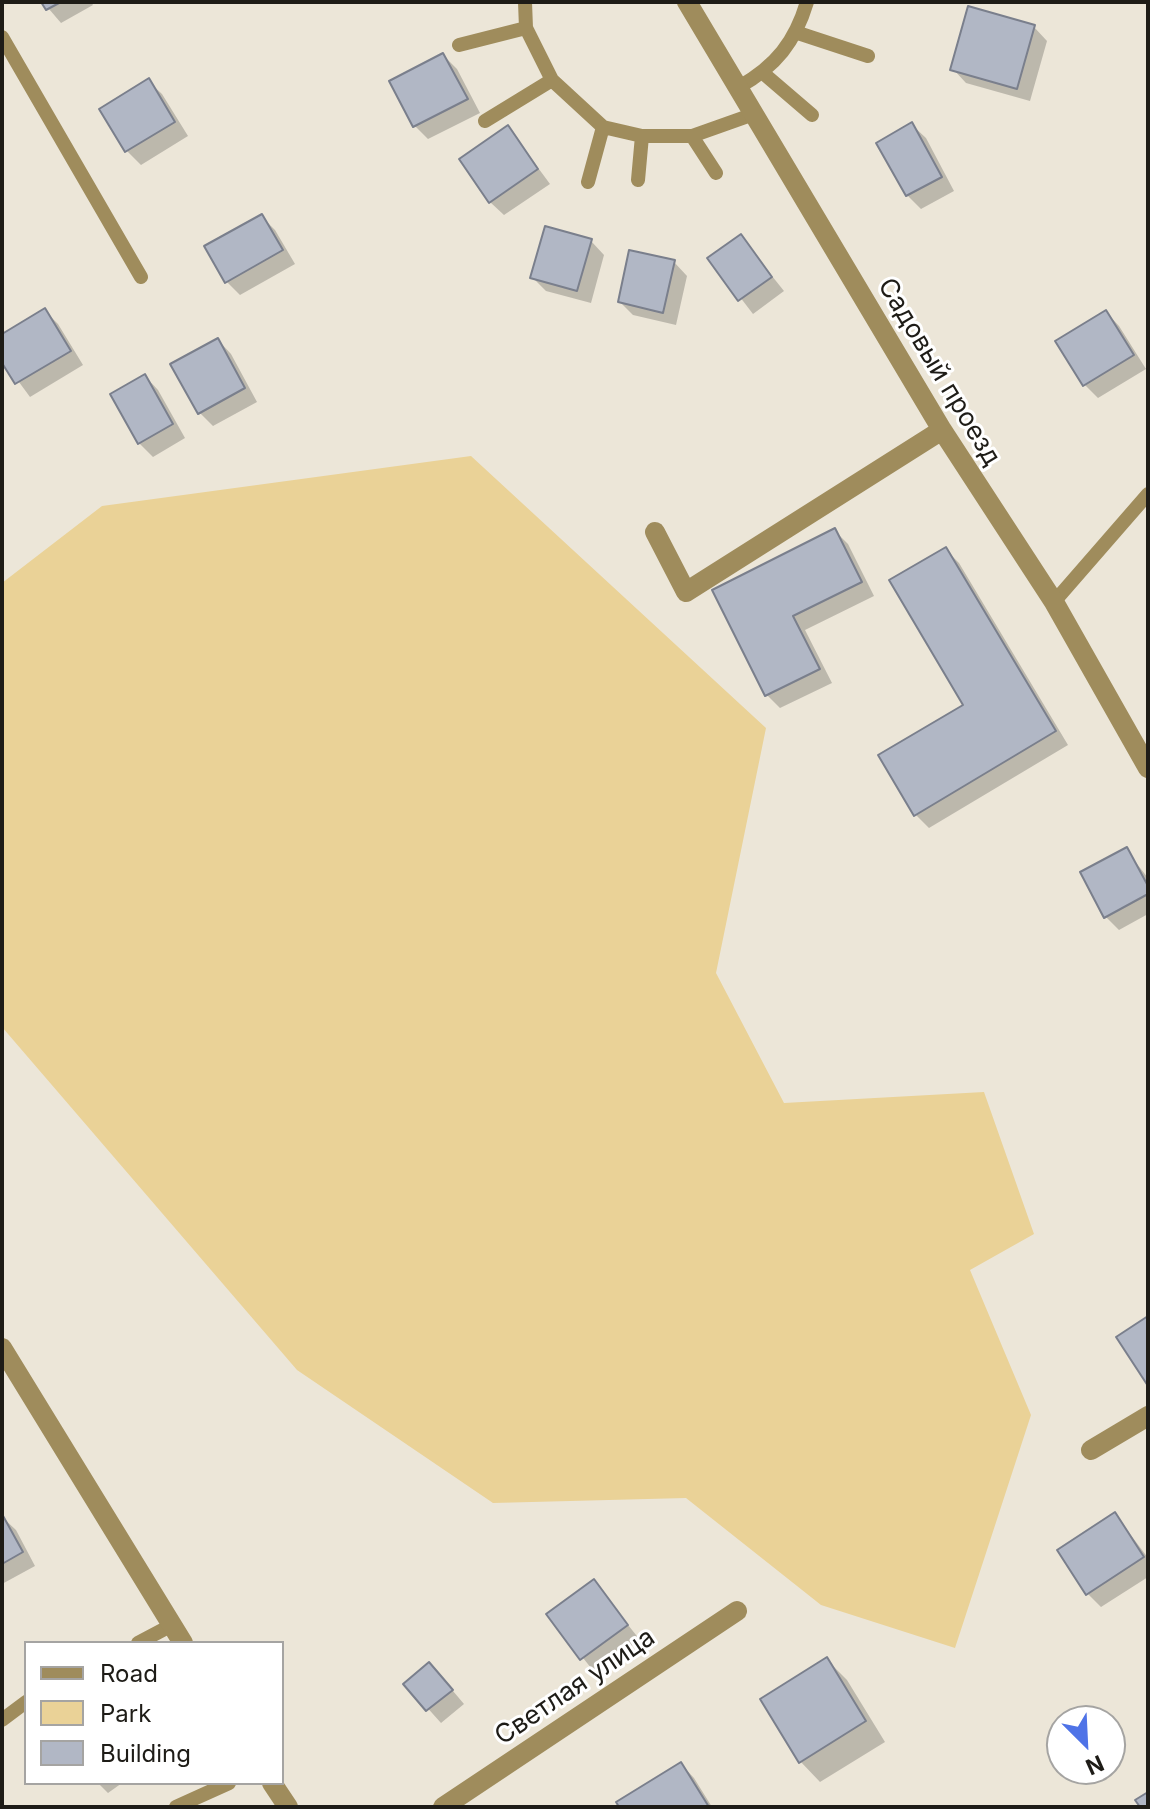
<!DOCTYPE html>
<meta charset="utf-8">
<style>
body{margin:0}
#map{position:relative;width:1150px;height:1809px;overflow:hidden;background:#ece6d8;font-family:Inter,sans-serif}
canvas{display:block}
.frame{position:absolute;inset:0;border:4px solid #1e1c17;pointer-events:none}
.legend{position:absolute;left:24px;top:1641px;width:260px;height:144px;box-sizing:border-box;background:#fff;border:2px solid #a5a4a2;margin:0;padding:10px 14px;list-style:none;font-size:24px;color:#1e1c17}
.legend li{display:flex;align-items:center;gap:16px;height:40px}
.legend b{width:40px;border:2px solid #a5a4a2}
.north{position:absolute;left:1046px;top:1705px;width:80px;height:80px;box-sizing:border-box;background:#fff;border:2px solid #a5a4a2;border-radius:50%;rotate:156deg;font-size:22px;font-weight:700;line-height:32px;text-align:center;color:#1e1c17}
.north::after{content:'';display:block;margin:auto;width:28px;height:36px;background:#4f73e7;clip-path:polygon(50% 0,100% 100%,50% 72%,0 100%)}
</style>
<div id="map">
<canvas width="1150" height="1809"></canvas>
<div class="frame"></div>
<ul class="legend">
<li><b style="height:10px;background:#9f8c5c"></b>Road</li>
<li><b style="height:22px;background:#ead297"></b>Park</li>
<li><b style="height:22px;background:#b1b7c5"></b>Building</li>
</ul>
<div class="north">N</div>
</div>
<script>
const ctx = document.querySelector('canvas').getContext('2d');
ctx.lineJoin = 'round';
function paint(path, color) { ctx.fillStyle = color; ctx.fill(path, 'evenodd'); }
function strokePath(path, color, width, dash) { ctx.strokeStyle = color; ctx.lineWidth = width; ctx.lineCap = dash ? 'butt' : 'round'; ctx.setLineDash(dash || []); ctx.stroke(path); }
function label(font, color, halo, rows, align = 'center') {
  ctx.font = font + ' Inter,sans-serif'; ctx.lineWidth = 6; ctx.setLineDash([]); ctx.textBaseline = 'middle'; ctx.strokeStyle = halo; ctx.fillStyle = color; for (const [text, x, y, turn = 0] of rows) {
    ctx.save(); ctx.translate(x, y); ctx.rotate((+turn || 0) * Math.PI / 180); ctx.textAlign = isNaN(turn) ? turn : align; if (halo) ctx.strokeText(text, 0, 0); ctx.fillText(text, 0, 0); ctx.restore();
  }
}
paint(new Path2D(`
 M471 456 766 728 716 973 784 1103 984 1092 1034 1234 970 1270 1031 1415 955 1648 821 1605 686 1498 493 1503 297 1370 2 1027V583L102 506Z`), '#ead297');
paint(new Path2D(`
 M43 2H91L93 5 61 23Z
 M1034 27 1047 41 1030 101 966 83 953 69Z
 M443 55 457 69 480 113 428 139 415 126Z
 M148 81 162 94 188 136 141 165 127 151 102 110Z
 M912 125 926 138 954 191 921 209 907 195Z
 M508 127 550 184 504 215 490 202Z
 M261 216 275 230 295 264 240 295 227 282Z
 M740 236 784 291 753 314 710 258Z
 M591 241 604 255 591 303 546 291 532 277Z
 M674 262 687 276 676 325 633 315 620 302Z
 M45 311 58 324 83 365 30 397 2 359V336Z
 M1106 312 1119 326 1146 369 1098 398 1084 384Z
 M218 340 231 354 257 402 213 426 199 412Z
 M145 376 158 390 185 438 153 457 139 443 112 395Z
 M835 531 848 544 874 596 805 630 832 683 780 708 767 695 714 591Z
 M945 549 959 563 1068 745 929 828 916 815 966 705Z
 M1126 850 1148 878V914L1119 930 1106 917Z
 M1115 1514 1148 1558V1577L1101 1607 1088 1594Z
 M2 1517 16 1530 35 1566 2 1584Z
 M594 1582 640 1640 595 1673 549 1615Z
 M827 1660 847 1680 885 1742 820 1782 800 1761Z
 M442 1678 464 1704 441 1723 406 1684Z
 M681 1764 694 1778 712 1807H621Z
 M98 1783H122L108 1793Z`), '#0003');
const building = new Path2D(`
 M41 2H61L46 10Z
 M968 6 1035 25 1017 89 950 70Z
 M443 53 468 99 413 127 389 81Z
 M149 78 175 122 125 152 99 109Z
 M912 122 942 177 906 196 876 143Z
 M508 125 538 169 489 203 459 159Z
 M262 214 283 250 225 283 204 246Z
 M545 226 592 239 577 291 530 278Z
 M741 234 772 277 738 301 707 258Z
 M629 250 675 260 663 313 618 302Z
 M45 308 71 351 15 384 2 363V334Z
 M1106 310 1134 355 1083 386 1055 341Z
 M218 338 245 388 198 414 170 364Z
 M145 374 173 424 138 444 110 394Z
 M835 528 862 582 793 616 820 669 765 696 712 590Z
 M946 547 1056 731 914 816 878 755 963 705 889 580Z
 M1127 847 1148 886V894L1104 918 1080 872Z
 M1148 1316V1386L1116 1337Z
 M1115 1512 1144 1557 1086 1595 1057 1550Z
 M2 1514 23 1552 2 1564Z
 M594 1579 628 1625 580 1660 546 1614Z
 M827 1657 866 1721 799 1763 760 1699Z
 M429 1662 453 1690 426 1711 403 1684Z
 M681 1762 709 1807H619L616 1802Z
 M1148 1792V1807H1140L1135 1800Z`);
paint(building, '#b1b7c5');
strokePath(building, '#7a7f8c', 2);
strokePath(new Path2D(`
 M525 2 526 28 552 80 603 127 642 136H692L754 114
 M798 33 868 56
 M2 37 141 277
 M459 45 526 28
 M763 73 812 115
 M739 87C776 66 795 42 807 2
 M485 121 552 80
 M692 136 716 173
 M638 180 642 136
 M588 182 603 127
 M1054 602 1148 494
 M138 1643 172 1625
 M2 1720 26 1702
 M176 1807 229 1783`), '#9f8c5c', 14);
strokePath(new Path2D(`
 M687 2 942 430 1054 602 1148 768
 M655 532 686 592 942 430
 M2 1348 183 1643
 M1091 1450 1148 1416
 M272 1783 288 1807
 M443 1807 737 1611`), '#9f8c5c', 20);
label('26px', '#1e1c17', '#fff', [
 ["Садовый проезд",939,372,59],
 ["Светлая улица",575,1687,-34]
]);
</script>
